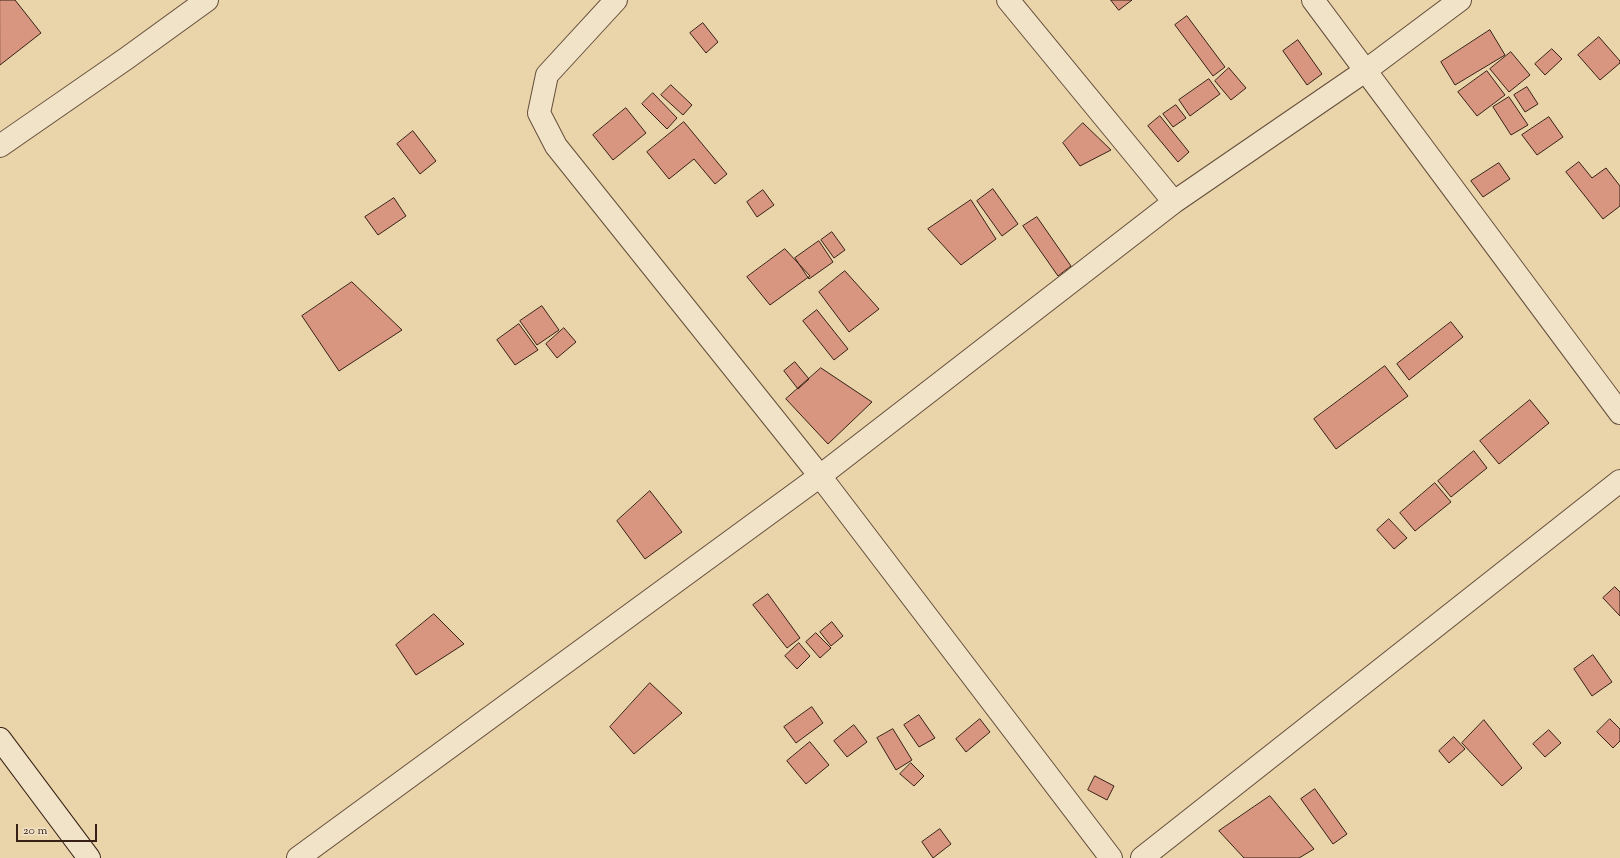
<!DOCTYPE html>
<style>
body{margin:0}
#map{position:relative;width:1620px;height:858px;overflow:hidden;background:#ead4aa;font-family:"Sorts Mill Goudy",serif}
canvas{display:block}
.scale{position:absolute;left:16px;top:824px;width:81px;height:18px;box-sizing:border-box;border:2px solid #372116;border-top:0;padding-left:5px;font-size:12px;line-height:14px;white-space:nowrap;color:#372116;-webkit-text-stroke:3px #f1e3c8;paint-order:stroke}
</style>
<div id="map">
<canvas width="1620" height="858"></canvas>
<div class="scale">20 m</div>
</div>
<script>
const ctx = document.querySelector('canvas').getContext('2d');
ctx.lineJoin = 'round';
function paint(path, color) { ctx.fillStyle = color; ctx.fill(path, 'evenodd'); }
function strokePath(path, color, width, dash) { ctx.strokeStyle = color; ctx.lineWidth = width; ctx.lineCap = dash ? 'butt' : 'round'; ctx.setLineDash(dash || []); ctx.stroke(path); }
const building = new Path2D(`
 M0 0H15L41 33 0 65Z
 M1111 0H1132L1119 10Z
 M1187 16 1225 67 1213 76 1175 25Z
 M703 23 718 42 706 53 690 33Z
 M1490 30 1505 55 1455 85 1441 62Z
 M1599 37 1620 61V63L1600 80 1578 55Z
 M1298 40 1322 74 1307 85 1283 51Z
 M1552 49 1562 59 1545 75 1535 64Z
 M1511 52 1530 75 1509 92 1490 69Z
 M1229 68 1246 88 1231 100 1215 81Z
 M1487 71 1505 95 1477 116 1458 92Z
 M1209 79 1220 94 1190 116 1179 100Z
 M671 85 692 105 683 115 661 95Z
 M1527 87 1538 104 1525 112 1514 95Z
 M653 93 677 118 667 129 642 104Z
 M1509 97 1528 125 1511 135 1493 107Z
 M1176 105 1186 118 1173 127 1163 114Z
 M626 108 646 133 613 160 593 135Z
 M1160 116 1189 152 1178 162 1148 126Z
 M1549 117 1563 137 1537 155 1522 135Z
 M684 122 727 174 715 184 694 159 669 179 647 152Z
 M1083 123 1111 150 1080 166 1063 143Z
 M413 131 436 161 420 174 397 144Z
 M1579 162 1592 178 1606 168 1620 186V206L1603 219 1566 172Z
 M1499 163 1510 179 1483 197 1471 181Z
 M993 189 1018 224 1002 236 977 201Z
 M763 190 774 205 757 217 747 202Z
 M394 198 406 216 378 235 365 217Z
 M971 200 996 239 961 265 928 229Z
 M1037 217 1071 266 1058 276 1023 226Z
 M832 232 845 250 834 258 821 240Z
 M819 241 833 262 809 279 795 258Z
 M785 249 810 276 770 305 747 277Z
 M845 271 879 309 849 332 819 292Z
 M352 282 402 330 339 371 302 316Z
 M542 306 559 330 537 345 520 321Z
 M817 310 848 349 834 360 803 321Z
 M1451 322 1463 337 1409 380 1397 364Z
 M519 324 538 350 515 365 497 340Z
 M564 328 576 342 557 358 546 344Z
 M795 362 809 379 798 389 784 371Z
 M1385 366 1408 396 1336 449 1314 419Z
 M821 368 872 402 828 444 786 399Z
 M1530 400 1549 423 1499 464 1480 441Z
 M1474 451 1487 468 1451 497 1438 481Z
 M1435 483 1451 502 1415 531 1400 513Z
 M650 491 682 532 645 559 617 521Z
 M1389 519 1407 538 1394 549 1377 530Z
 M1615 587 1620 592V616L1603 598Z
 M768 594 800 638 787 648 753 605Z
 M434 614 464 644 416 675 396 645Z
 M832 622 843 636 831 646 820 632Z
 M816 633 831 648 820 658 806 642Z
 M799 643 810 656 797 669 785 656Z
 M1593 655 1612 682 1592 696 1574 669Z
 M650 683 682 713 634 754 610 727Z
 M812 707 823 723 796 743 784 727Z
 M919 715 935 738 919 747 904 725Z
 M980 719 990 732 966 752 956 739Z
 M1610 719 1620 729V741L1613 748 1597 732Z
 M1484 720 1522 768 1502 786 1462 743Z
 M854 725 867 742 847 757 834 741Z
 M893 729 912 760 896 770 877 738Z
 M1549 730 1561 743 1545 757 1533 744Z
 M1454 737 1465 749 1449 763 1439 751Z
 M810 742 829 765 806 784 787 761Z
 M911 763 924 776 914 786 900 774Z
 M1095 776 1114 786 1107 800 1088 790Z
 M1315 789 1347 834 1333 844 1301 799Z
 M1270 796 1314 849 1299 858H1244L1219 831Z
 M940 829 951 844 933 858 922 842Z`);
paint(building, '#d8957f');
strokePath(building, '#372116', 1);
const street = new Path2D(`
 M616 0 547 75 539 113 556 146 820 476 1111 858
 M1008 0 1174 202
 M1313 0 1620 413
 M0 146 127 58 207 0
 M298 858 820 476 1174 202 1365 71 1460 0
 M1142 858 1620 481`);
const secondary = new Path2D(`
 M0 739 89 858`);
strokePath(street, '#644e3b', 24);
strokePath(secondary, '#372116', 24);
strokePath(street, '#f1e3c8', 22);
strokePath(secondary, '#f1e3c8', 22);
</script>
